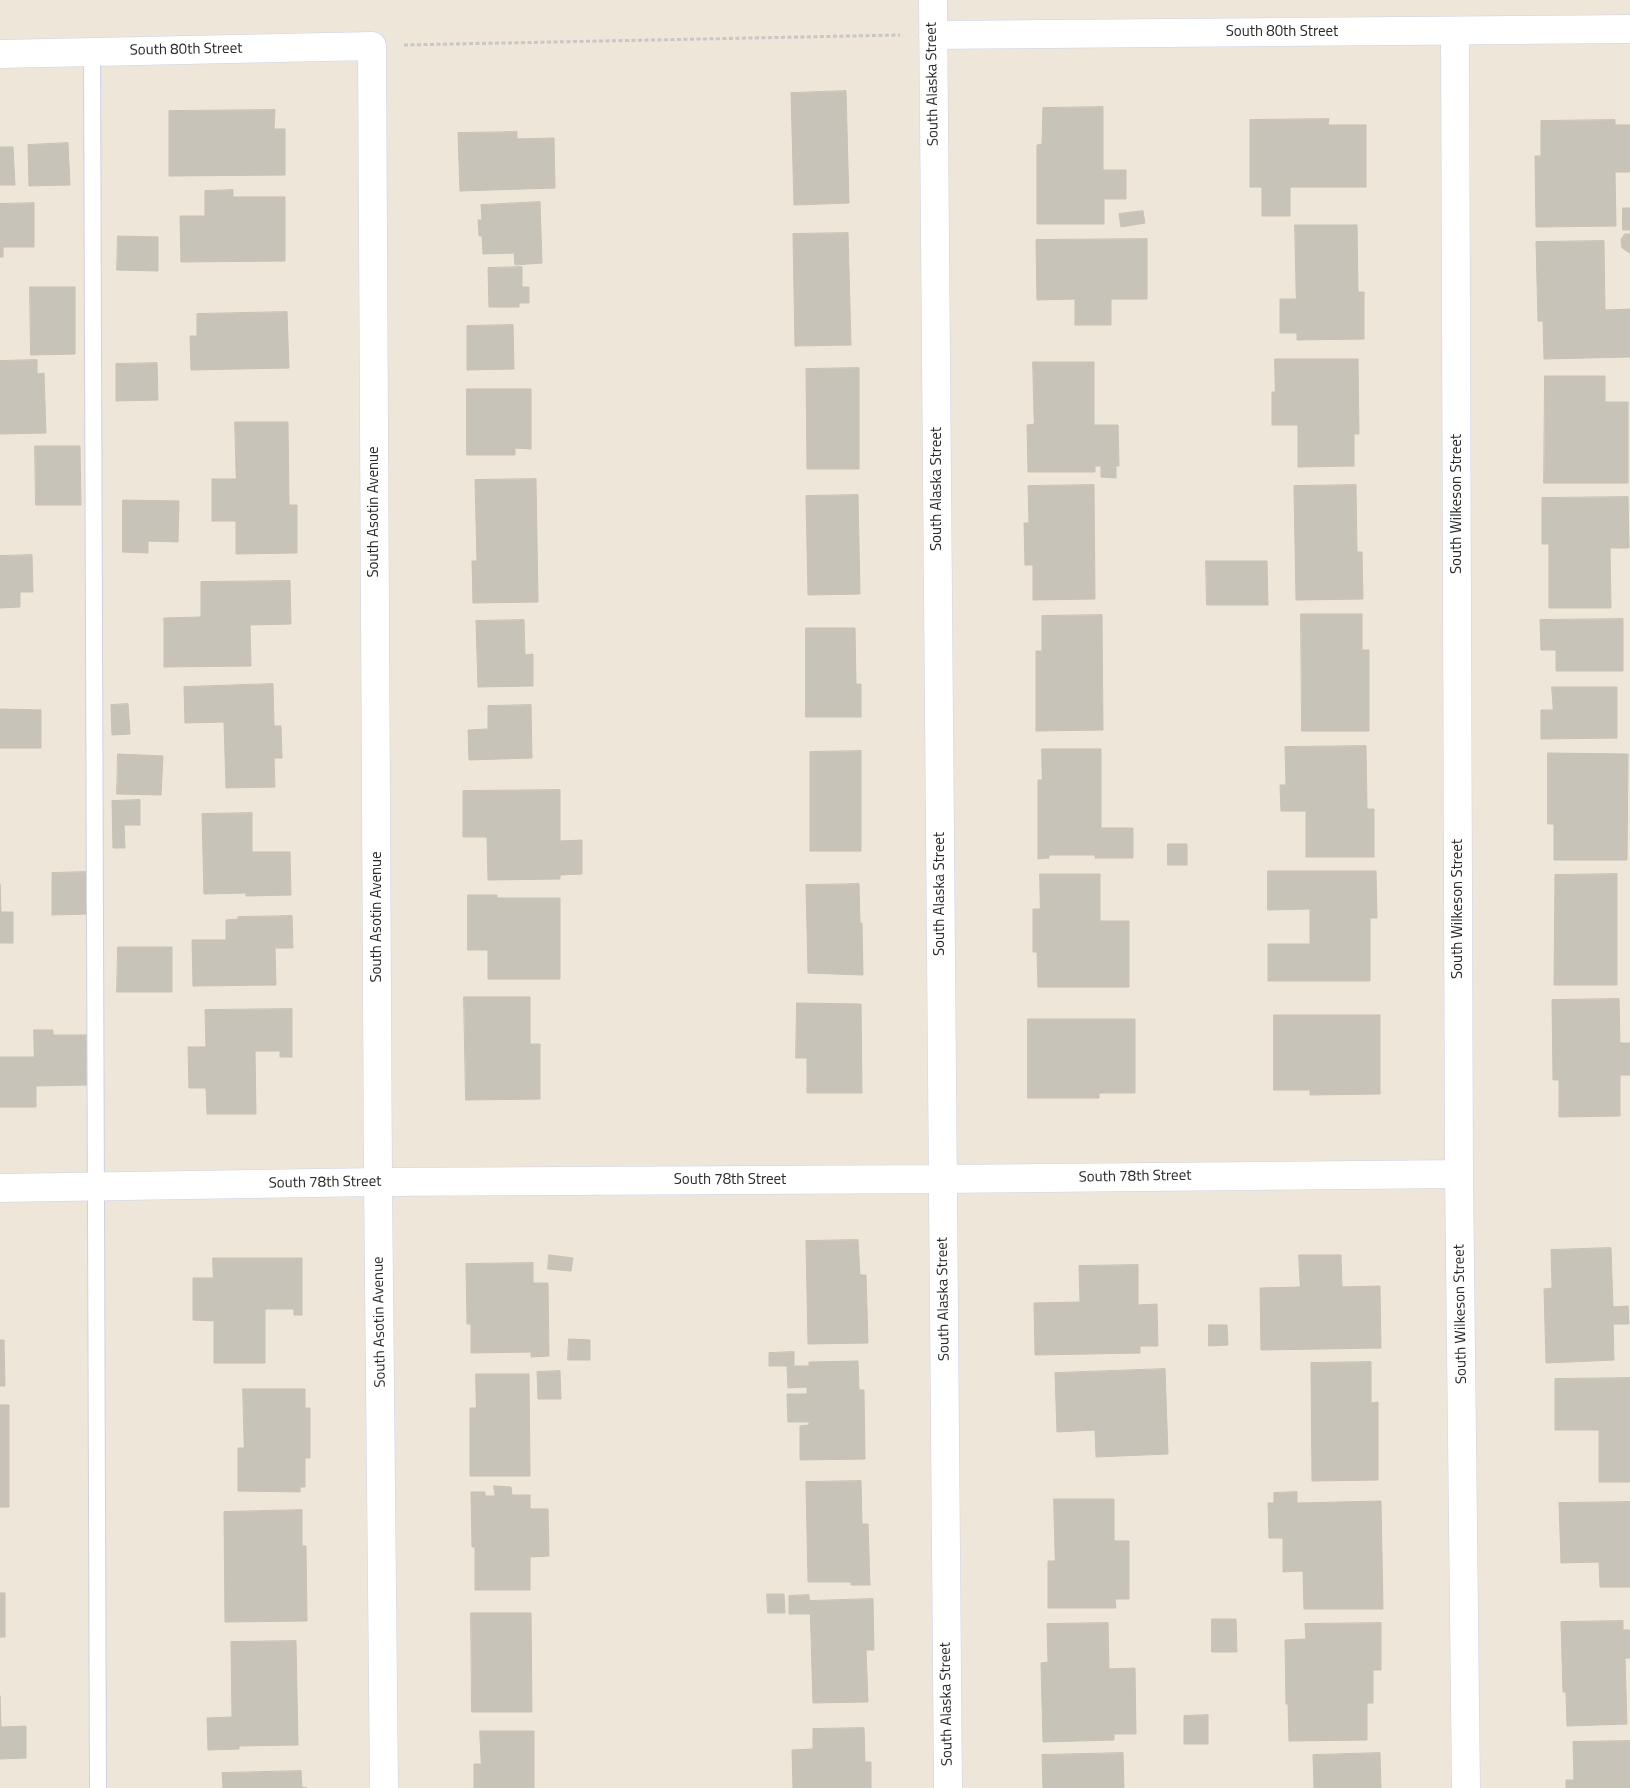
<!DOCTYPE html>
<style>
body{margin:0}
canvas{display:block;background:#ede6d9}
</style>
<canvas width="1630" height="1788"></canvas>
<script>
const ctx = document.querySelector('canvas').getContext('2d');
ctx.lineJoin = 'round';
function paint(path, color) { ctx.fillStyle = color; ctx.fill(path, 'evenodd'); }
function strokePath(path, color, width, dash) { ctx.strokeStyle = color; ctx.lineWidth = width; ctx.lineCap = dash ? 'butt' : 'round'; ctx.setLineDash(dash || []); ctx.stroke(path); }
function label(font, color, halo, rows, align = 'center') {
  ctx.font = font + ' "Titillium Web",sans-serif'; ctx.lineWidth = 5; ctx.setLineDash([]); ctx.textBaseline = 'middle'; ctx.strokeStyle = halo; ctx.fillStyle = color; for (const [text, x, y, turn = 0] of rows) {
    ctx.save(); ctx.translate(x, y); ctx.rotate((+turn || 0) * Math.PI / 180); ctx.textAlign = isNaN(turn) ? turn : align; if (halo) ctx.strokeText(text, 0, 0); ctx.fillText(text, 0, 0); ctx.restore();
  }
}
const building = new Path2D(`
 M846 91 849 203 794 205 791 93Z
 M1103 107V170H1126V199H1104V224H1037V145L1042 144 1043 108Z
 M275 110 274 129H285V175L169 176V111Z
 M1329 119 1328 125H1366V187H1290V216H1262V187H1250V120Z
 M1615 120V125H1630V172H1615L1616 226 1536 227 1535 156H1541V121Z
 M517 132V139L554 138 555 188 460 191 458 133Z
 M68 143 70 185 29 186 28 145Z
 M0 147H13L15 185H0Z
 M233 190V197H285V261L181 262 180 216H205V191Z
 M540 202 542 263 515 265 514 253 483 254 482 236H479L478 220H482L481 205Z
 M34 203V247H3V257H0V204Z
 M1623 208H1630V230H1623Z
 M1143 211 1145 223 1121 227 1119 214Z
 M1295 225H1357L1358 292H1364V339L1297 340V333H1280V299H1296Z
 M848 233 851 345 795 346 793 234Z
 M1625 234H1630V253L1622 248 1621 240Z
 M118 236 158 237V271L117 270Z
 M1147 239V299H1111V325H1075V299L1037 300 1036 240Z
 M1604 241 1605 310 1630 309V357L1544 359 1543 321H1538L1536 242Z
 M522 267V287H529V303H519V307H489L488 268Z
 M30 287H75V354L31 355Z
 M287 312 289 368 191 370 190 336H197V314Z
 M513 325 514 369 467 370V326Z
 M1275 359H1358L1359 434H1354V466L1298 467V425H1272V392H1275Z
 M37 360V374L44 373 46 433 0 434V361Z
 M1033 362H1094V425H1118L1119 466H1116V478L1101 477V466H1095V472H1028L1027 425 1034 424Z
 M157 363 158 400 116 401V364Z
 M859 368V469H807L806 369Z
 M1545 376H1605V402H1628V483H1544Z
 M467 389H531V449L515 448V455H467Z
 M235 422H288L289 505H297V553L236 554V521H212V479H236Z
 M35 446H80L81 505H36Z
 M536 479 538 602 473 603 472 561H477L475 480Z
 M1094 485 1095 599 1033 600V565H1025L1024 523H1029L1028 486Z
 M1356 485 1357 552H1362L1363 599 1296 600 1294 486Z
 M858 495 860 594 808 595 806 496Z
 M1628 497 1629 548H1610L1611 608H1549V544H1542V498Z
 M123 500 179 501 178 542 148 541V553L123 552Z
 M32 555 33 592H20V607L0 608V556Z
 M1206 561H1267L1268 605H1207Z
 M290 581 291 624 250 625 251 666 164 667V618L201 617V582Z
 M1301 614H1362V650H1369V731H1302Z
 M1102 615 1103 730 1036 731V651H1042V616Z
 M1623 619V671H1556V650H1541L1540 620Z
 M524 620 525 655 533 654V686L478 687 476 621Z
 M806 628H855L856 684H861V717H806Z
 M273 684 274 726H281L282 758H274L275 787 226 788 224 722 185 723 184 687Z
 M1552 687H1617V738L1541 739V710H1553Z
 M128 704 130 734 112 735 111 705Z
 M531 705 532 758 469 760 468 730 488 729V706Z
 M0 709 41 710V748H0Z
 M1366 746 1367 809H1374V857H1306V811H1281L1280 785H1286L1285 747Z
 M1042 749H1101V828H1133V858H1095V855H1049V858L1038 859V780H1042Z
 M861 751V851H810V752Z
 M1548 753 1628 754 1627 860H1554V824H1548Z
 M118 754 163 756 161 795 117 794Z
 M560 790V841L582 840V874L560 875V879L488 880 487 837H463V791Z
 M140 800V825H124L125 848H113L112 801Z
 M252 813V852H290L291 895 246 896V893L204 894 202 814Z
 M1168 844H1187V865H1168Z
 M1268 871H1376L1377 918H1370V981H1268V944H1310V909L1268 910Z
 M87 872 88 914 52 915V873Z
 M1040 874H1100V921H1129V987H1038L1037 952H1033V909H1040Z
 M1617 874V985H1554L1555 875Z
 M0 884 1 912H13V943H0Z
 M859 884 860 923H862L863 975 808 973 806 885Z
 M468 895H497V898H560V979H488V950H468Z
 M292 916 293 948H275L276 985 193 986 192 940H226V920L238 919V917Z
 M118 947H172V992H117Z
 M464 997H530V1044H540V1099L466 1100Z
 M1619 999 1620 1043H1630V1075H1620V1116L1559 1117V1080H1553L1552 1000Z
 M797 1003 861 1004 862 1093H807V1058H796Z
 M292 1009V1057H280V1051H255L256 1114H207L206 1088H189L188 1047H206L205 1010Z
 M1274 1015H1380V1094L1310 1095V1090H1274Z
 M1028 1019H1135V1093H1099V1098H1028Z
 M34 1030H53V1035H87V1085L36 1086V1107H0V1057H34Z
 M858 1240 860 1275H866L868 1343 808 1344 806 1241Z
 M1611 1248 1613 1307 1628 1306 1629 1324H1613L1614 1360 1546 1363 1544 1289 1552 1288 1551 1250Z
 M549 1255 573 1258 571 1271 548 1269Z
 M1299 1255H1341L1342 1287 1380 1286 1381 1348 1261 1350 1260 1288 1300 1287Z
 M213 1258H302V1315H294V1309H265V1363H214V1321L193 1320V1278H213Z
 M533 1263V1283H548L549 1356 531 1357V1352L471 1353V1324H467L466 1264Z
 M1138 1265V1305L1157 1304 1158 1346H1140V1353L1035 1355 1034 1303 1080 1302 1079 1266Z
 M1209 1325H1227L1228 1345 1209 1346Z
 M569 1339 590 1340V1360H568Z
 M0 1340H4L5 1386H0Z
 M794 1352V1366H809V1362L858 1361 859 1390H864L865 1459 800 1460V1426L809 1425V1422H788L787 1394H807V1387L788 1388 787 1366H769V1353Z
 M1371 1362V1403L1378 1402V1480L1312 1481 1311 1363Z
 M1165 1369 1168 1454 1096 1457 1095 1430 1057 1432 1055 1373Z
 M560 1371 561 1399H538L537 1372Z
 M476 1374H529L530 1476H470V1408H476Z
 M1630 1378V1482H1599V1430H1555V1379Z
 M243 1389H305V1408H310V1458H305V1487H300V1492L238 1491V1448H244Z
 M0 1405H9V1507H0Z
 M861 1481 862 1524H868L870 1585H851V1582H808L806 1482Z
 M494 1486 511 1487 512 1495H530V1509H548L549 1556 530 1557V1590H475V1547H472L471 1492H485V1496H495Z
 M1297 1492V1503L1381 1501 1383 1609H1304L1303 1571 1283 1572V1538H1269L1268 1503H1274V1493Z
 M1054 1499H1114V1541H1129V1599H1115L1116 1608H1048V1561H1055Z
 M1630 1502V1587H1600L1599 1562 1561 1563 1559 1503Z
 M302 1510V1546H306L307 1621 225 1622 224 1512Z
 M0 1593H5V1637H0Z
 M767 1594H784L785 1613H768Z
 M809 1595 810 1614H789V1596Z
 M873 1599 874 1650H866L868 1702 813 1703 810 1601Z
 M471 1613H531L532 1712H472Z
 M1212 1619H1236L1237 1652H1212Z
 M1623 1621V1630H1630V1658H1625L1627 1724 1567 1726 1566 1692H1563L1561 1622Z
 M1108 1623 1109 1669 1135 1668 1136 1734H1114V1740L1043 1742 1041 1663 1048 1662 1047 1624Z
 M1381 1623V1670H1373V1703H1367V1740L1289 1741 1288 1704H1286L1285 1640 1306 1639 1305 1624Z
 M296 1641 298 1745 239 1746V1749L208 1750 207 1718 232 1717 231 1642Z
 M0 1696 1 1727 26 1726V1758L0 1759Z
 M1208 1715V1744H1184V1716Z
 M864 1728 865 1762H871V1788H793L792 1750 813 1749V1729Z
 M480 1731H534V1788H474V1764H481Z
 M1630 1741V1788H1566V1780H1574L1573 1742Z
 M1123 1753 1124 1788H1043L1042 1755Z
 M1380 1753 1381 1788H1314L1313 1755Z
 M301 1771 302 1787 307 1788H223L222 1773Z`);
paint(building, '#c8c3b9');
strokePath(building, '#c9c2b3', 1);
const lane = new Path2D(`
 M92 53 98 1788`);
const street = new Path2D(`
 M933 0 948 1788
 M1455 31 1459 1174 1466 1788
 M933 35 1630 29
 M0 54 372 46 378 1182 384 1788
 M0 1188 378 1182 942 1179 1459 1174`);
strokePath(lane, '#ced1e4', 18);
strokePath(street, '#ced1e4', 29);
strokePath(new Path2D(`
 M404 45 900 35`), '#c7c7c7', 3, [4, 2.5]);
strokePath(lane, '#fff', 16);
strokePath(street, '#fff', 28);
label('15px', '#292929', '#fff', [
 ["South 80th Street",1282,32],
 ["South 80th Street",186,50,-1],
 ["South Alaska Street",933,84,-91],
 ["South Alaska Street",937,489,-90],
 ["South Wilkeson Street",1457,504,-90],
 ["South Asotin Avenue",374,512,-90],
 ["South Alaska Street",940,894,-90],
 ["South Wilkeson Street",1458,909,-90],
 ["South Asotin Avenue",377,917,-90],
 ["South 78th Street",1135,1177,-1],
 ["South 78th Street",730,1180],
 ["South 78th Street",325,1183,-1],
 ["South Alaska Street",944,1299,-91],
 ["South Wilkeson Street",1461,1314,-91],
 ["South Asotin Avenue",380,1322,-91],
 ["South Alaska Street",947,1704,-91]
]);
</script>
